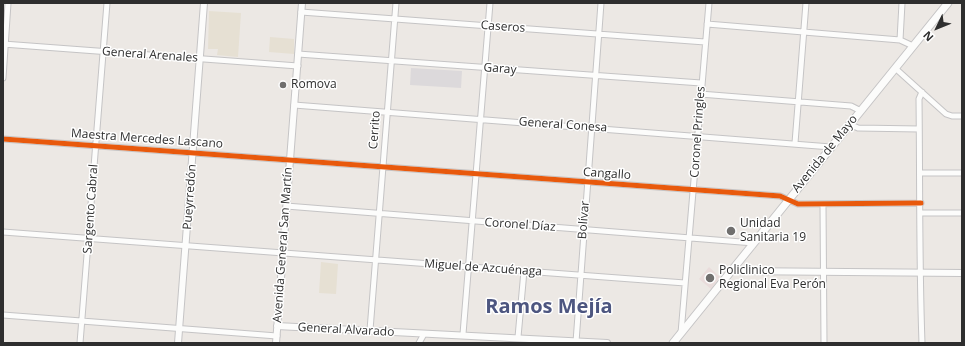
<!DOCTYPE html>
<meta charset="utf-8">
<style>
body{margin:0}
#map{position:relative;width:965px;height:346px;overflow:hidden;background:#ece8e4;font-family:"Open Sans",sans-serif}
canvas{display:block}
.frame{position:absolute;inset:0;border:4px solid #2e2e2e;pointer-events:none}
.north{position:absolute;left:917px;top:8px;width:40px;height:40px;-webkit-text-stroke:3px #fff;paint-order:stroke;rotate:227deg;font-size:11px;font-weight:700;line-height:16px;text-align:center;color:#2e2e2e}
.north::after{content:'';display:block;margin:auto;width:14px;height:18px;background:#2e2e2e;clip-path:polygon(50% 0,100% 100%,50% 72%,0 100%)}
</style>
<div id="map">
<canvas width="965" height="346"></canvas>
<div class="frame"></div>
<div class="north">N</div>
</div>
<script>
const ctx = document.querySelector('canvas').getContext('2d');
ctx.lineJoin = 'round';
function paint(path, color) { ctx.fillStyle = color; ctx.fill(path, 'evenodd'); }
function strokePath(path, color, width, dash) { ctx.strokeStyle = color; ctx.lineWidth = width; ctx.lineCap = dash ? 'butt' : 'round'; ctx.setLineDash(dash || []); ctx.stroke(path); }
function label(font, color, halo, rows, align = 'center') {
  ctx.font = font + ' "Open Sans",sans-serif'; ctx.lineWidth = 3; ctx.setLineDash([]); ctx.textBaseline = 'middle'; ctx.strokeStyle = halo; ctx.fillStyle = color; for (const [text, x, y, turn = 0] of rows) {
    ctx.save(); ctx.translate(x, y); ctx.rotate((+turn || 0) * Math.PI / 180); ctx.textAlign = isNaN(turn) ? turn : align; if (halo) ctx.strokeText(text, 0, 0); ctx.fillText(text, 0, 0); ctx.restore();
  }
}
paint(new Path2D(`
 M411 68 462 71 461 88 410 85Z`), '#dcd9db');
paint(new Path2D(`
 M209 11 241 13 238 57 217 55 218 49H208Z
 M270 37 294 39V54L269 52Z
 M321 262 338 264 336 294 319 293Z`), '#e6e0d3');
paint(new Path2D(`
 M709 267 720 277 711 289 699 279Z`), '#e9dcdb');
const minor = new Path2D(`
 M301 12 705 42
 M707 24 900 40 913 46
 M900 40 902 3
 M3 44 298 66
 M298 54 701 83
 M895 68 946 114 952 116H962
 M3 78 8 3
 M700 94 851 106 861 111
 M294 105 831 147
 M849 124 858 128 919 129
 M3 139 780 196 798 204 921 203
 M795 143 806 3
 M921 173H962
 M823 205 824 343
 M286 206 754 243
 M921 213H962
 M3 232 685 283
 M3 315 277 336
 M370 330 396 3
 M681 333 709 3
 M463 334 490 3
 M518 337 524 271
 M576 342 601 3
 M80 343 107 3
 M419 343 424 334
 M922 343C919 262 920 181 919 99L922 92`);
const tertiary = new Path2D(`
 M732 271 962 273
 M277 326 607 343
 M178 343 204 3
 M276 343 302 3`);
const secondary = new Path2D(`
 M673 343 948 3`);
strokePath(minor, '#c5c4c5', 7);
strokePath(tertiary, '#c5c4c5', 8);
strokePath(secondary, '#c5c4c5', 9);
strokePath(minor, '#fcfcfb', 5);
strokePath(tertiary, '#fcfcfb', 6);
strokePath(secondary, '#fcfcfb', 7);
strokePath(new Path2D(`
 M3 139 780 196 798 204 921 203`), '#e8590c', 5);
for (const [x, y, r, color] of [
 [283,85,4,"#706f6e"],
 [731,231,5,"#706f6e"],
 [710,278,5,"#706f6e"]
]) { const dot = new Path2D(); dot.arc(x, y, r, 0, 2 * Math.PI); ctx.fillStyle = color; ctx.fill(dot); strokePath(dot, '#fff', 1.5); }
label('12px', '#2e2e2e', '#fff', [
 ["Caseros",503,27,4],
 ["General Arenales",150,55,4],
 ["Garay",500,69,4],
 ["General Conesa",563,125,4],
 ["Cerrito",375,130,-86],
 ["Coronel Pringles",698,132,-86],
 ["Maestra Mercedes Lascano",147,139,4],
 ["Avenida de Mayo",825,154,-51],
 ["Cangallo",607,174,4],
 ["Pueyrredón",190,197,-86],
 ["Sargento Cabral",91,209,-86],
 ["Bolívar",584,220,-86],
 ["Coronel Díaz",520,225,4],
 ["Avenida General San Martín",283,245,-86],
 ["Miguel de Azcuénaga",483,268,4],
 ["General Alvarado",346,330,3]
]);
label('12px', '#2e2e2e', '#fff', [
 ["Romova",291,85],
 ["Unidad",740,224],
 ["Sanitaria 19",740,238],
 ["Policlinico",719,271],
 ["Regional Eva Perón",719,285]
], 'left');
label('bold 20px', '#4d5680', '#fff', [
 ["Ramos Mejía",549,307]
]);
</script>
